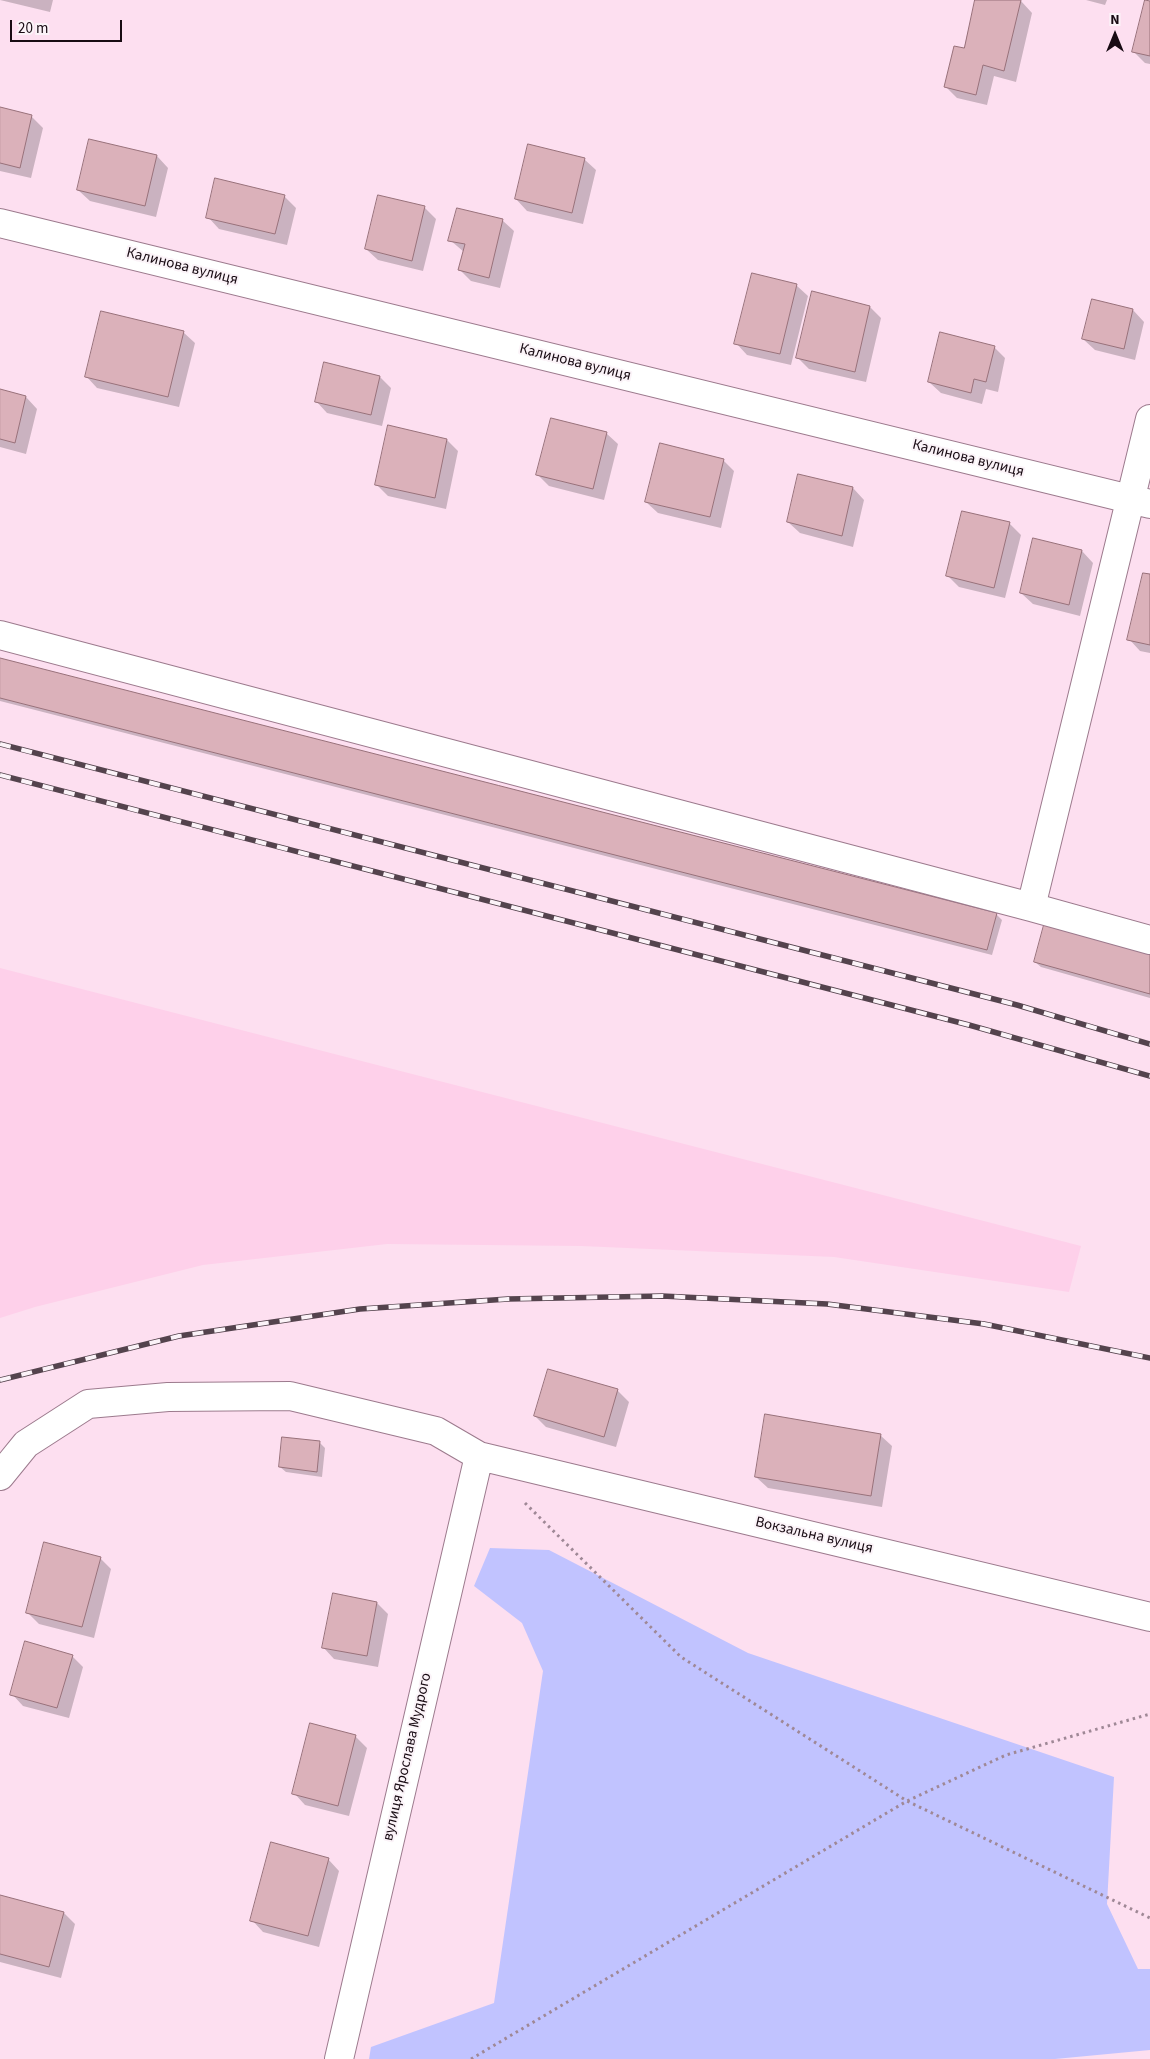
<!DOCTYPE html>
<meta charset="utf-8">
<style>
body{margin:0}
#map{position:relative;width:1150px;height:2059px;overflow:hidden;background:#fddff0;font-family:"Source Sans 3",sans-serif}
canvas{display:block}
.north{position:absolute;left:1090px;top:10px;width:50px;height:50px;-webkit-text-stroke:4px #fbf3f8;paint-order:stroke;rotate:0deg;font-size:14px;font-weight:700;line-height:20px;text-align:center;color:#180b13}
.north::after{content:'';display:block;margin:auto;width:18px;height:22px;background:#180b13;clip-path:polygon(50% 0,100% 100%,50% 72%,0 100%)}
.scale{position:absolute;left:10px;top:20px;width:112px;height:22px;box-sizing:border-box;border:2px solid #180b13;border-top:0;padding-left:6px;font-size:15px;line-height:18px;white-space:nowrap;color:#180b13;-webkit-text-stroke:4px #fbf3f8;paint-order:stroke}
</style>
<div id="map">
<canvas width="1150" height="2059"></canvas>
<div class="north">N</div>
<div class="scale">20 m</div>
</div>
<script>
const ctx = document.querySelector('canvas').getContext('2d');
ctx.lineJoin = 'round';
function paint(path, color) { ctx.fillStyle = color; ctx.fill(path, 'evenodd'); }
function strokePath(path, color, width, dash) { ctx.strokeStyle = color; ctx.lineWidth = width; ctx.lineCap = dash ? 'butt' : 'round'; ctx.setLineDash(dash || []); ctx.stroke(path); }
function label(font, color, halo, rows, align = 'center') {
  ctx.font = font + ' "Source Sans 3",sans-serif'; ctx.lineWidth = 4; ctx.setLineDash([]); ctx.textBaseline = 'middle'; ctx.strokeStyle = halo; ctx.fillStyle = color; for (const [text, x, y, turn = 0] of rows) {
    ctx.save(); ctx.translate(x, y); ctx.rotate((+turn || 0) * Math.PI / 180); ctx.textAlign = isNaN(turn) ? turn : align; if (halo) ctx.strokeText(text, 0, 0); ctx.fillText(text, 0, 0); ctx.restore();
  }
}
paint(new Path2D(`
 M0 968 1081 1246 1069 1292 834 1257 581 1246 387 1244 203 1265 35 1307 0 1318Z`), '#fed0ea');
paint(new Path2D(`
 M490 1548 549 1550 748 1653 1114 1777 1107 1904 1138 1969H1150V2050L1055 2059H369L371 2047 494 2003 543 1671 522 1623 474 1586Z`), '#c1c3ff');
paint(new Path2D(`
 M0 0H53L50 12Z
 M977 0 1021 1 1032 13 1016 82 994 76 987 105 957 98 946 87 965 49Z
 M1086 0H1107L1105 5Z
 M1150 2V64L1145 63 1134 52Z
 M0 109 31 116 43 128 31 178 0 171Z
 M157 156 168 168 156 217 90 201 78 190Z
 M584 159 596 170 583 224 527 211 516 199Z
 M284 196 296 208 287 245 219 229 208 217Z
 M379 197 425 208 436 219 423 271 378 260 366 249Z
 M502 220 514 231 500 288 471 281 460 270 464 252 450 240Z
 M796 285 808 296 791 365 747 355 736 343Z
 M1093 301 1133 310 1144 322 1135 360 1095 350 1083 339Z
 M870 307 881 318 866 382 809 369 798 358Z
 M183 332 195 343 179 407 97 388 86 376Z
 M994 347 1005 358 998 392 986 389 982 404 941 393 929 382Z
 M380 377 391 388 382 426 327 413 316 401Z
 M0 391 26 397 37 409 26 454 0 447Z
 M606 433 618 444 604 500 549 486 538 475Z
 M447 440 458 451 446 509 388 496 377 485Z
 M723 460 734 471 721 528 658 513 646 502Z
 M853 488 864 500 853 547 800 533 788 522Z
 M1009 523 1021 535 1005 598 959 587 948 576Z
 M1082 551 1093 563 1080 616 1033 604 1021 593Z
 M1150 576V653L1140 651 1129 639Z
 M0 659 996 914 1002 920 992 955 0 701Z
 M1150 955V998L1041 967 1035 962Z
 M617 1390 629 1402 616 1447 546 1427 535 1416Z
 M880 1435 892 1446 882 1507 768 1488 756 1477Z
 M319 1442 325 1448 322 1477 286 1472 280 1467Z
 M100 1558 111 1569 94 1638 39 1624 27 1612Z
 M377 1603 388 1614 378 1667 334 1659 323 1647Z
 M72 1656 83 1667 69 1718 23 1706 12 1694Z
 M355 1736 367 1748 349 1816 305 1805 294 1793Z
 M328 1859 339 1871 319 1947 263 1932 252 1920Z
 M0 1896 64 1913 75 1924 61 1978 0 1962Z`), '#0003');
const building = new Path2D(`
 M975 0H1021L1004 71 983 65 976 95 944 87 954 46 964 48Z
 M1145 0 1150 1V56L1132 52Z
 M0 107 32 115 20 168 0 163Z
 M89 139 157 155 145 206 77 190Z
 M528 144 585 158 572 213 515 199Z
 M215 178 285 195 275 234 206 218Z
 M378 195 425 206 412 261 365 249Z
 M457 208 503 219 489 278 458 270 465 244 448 241Z
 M752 273 797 284 780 354 734 344Z
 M812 291 870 306 855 372 796 358Z
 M1092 299 1133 309 1124 349 1082 339Z
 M101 311 184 331 168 397 85 377Z
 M940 332 995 346 986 382 974 379 971 393 928 382Z
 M324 362 380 376 371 415 315 402Z
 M0 389 26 396 15 443 0 439Z
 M551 418 607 432 593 489 536 475Z
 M388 425 447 439 435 498 375 485Z
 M660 443 724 459 710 517 645 502Z
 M798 474 853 487 842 536 787 522Z
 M962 511 1010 522 994 588 946 576Z
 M1033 538 1082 550 1069 605 1020 593Z
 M1143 573 1150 574V645L1127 640Z
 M0 658 997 913 987 950 0 698Z
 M1044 925 1150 954V994L1034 962Z
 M548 1369 618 1389 604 1437 534 1416Z
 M765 1414 881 1434 871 1496 755 1477Z
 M282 1437 320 1441 317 1472 279 1467Z
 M44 1542 101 1557 82 1627 26 1613Z
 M333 1593 377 1602 367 1656 322 1648Z
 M25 1641 73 1655 57 1708 10 1695Z
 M310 1723 356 1735 338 1806 292 1794Z
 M271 1842 329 1858 308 1936 250 1921Z
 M0 1895 64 1912 49 1967 0 1954Z`);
paint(building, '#dbb1ba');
strokePath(building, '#98717a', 1);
const minor = new Path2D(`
 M0 223 1150 504
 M0 635 1031 907 1150 940
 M1031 907 1150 419
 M0 1476 26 1444 88 1404 168 1397 290 1396 436 1431 479 1456 1150 1617
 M339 2059 479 1456`);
strokePath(minor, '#9c7a8d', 30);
strokePath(new Path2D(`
 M525 1503 681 1657 907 1801 1150 1918
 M471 2059 907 1801 1006 1755 1150 1714`), '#9f8896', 3, [2.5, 4]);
strokePath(minor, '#fff', 28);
const rail = new Path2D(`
 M0 744 1017 1005 1150 1044
 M0 775 969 1025 1150 1076
 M0 1380 179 1336 360 1309 508 1299 662 1296 827 1304 984 1324 1150 1358`);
strokePath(rail, '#54434d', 5.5);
strokePath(rail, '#fbf3f8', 4, [11]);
label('15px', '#180b13', '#fbf3f8', [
 ["Калинова вулиця",182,267,14],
 ["Калинова вулиця",575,363,14],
 ["Калинова вулиця",968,459,14],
 ["Вокзальна вулиця",814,1536,13],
 ["вулиця Ярослава Мудрого",408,1757,-77]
]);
</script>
